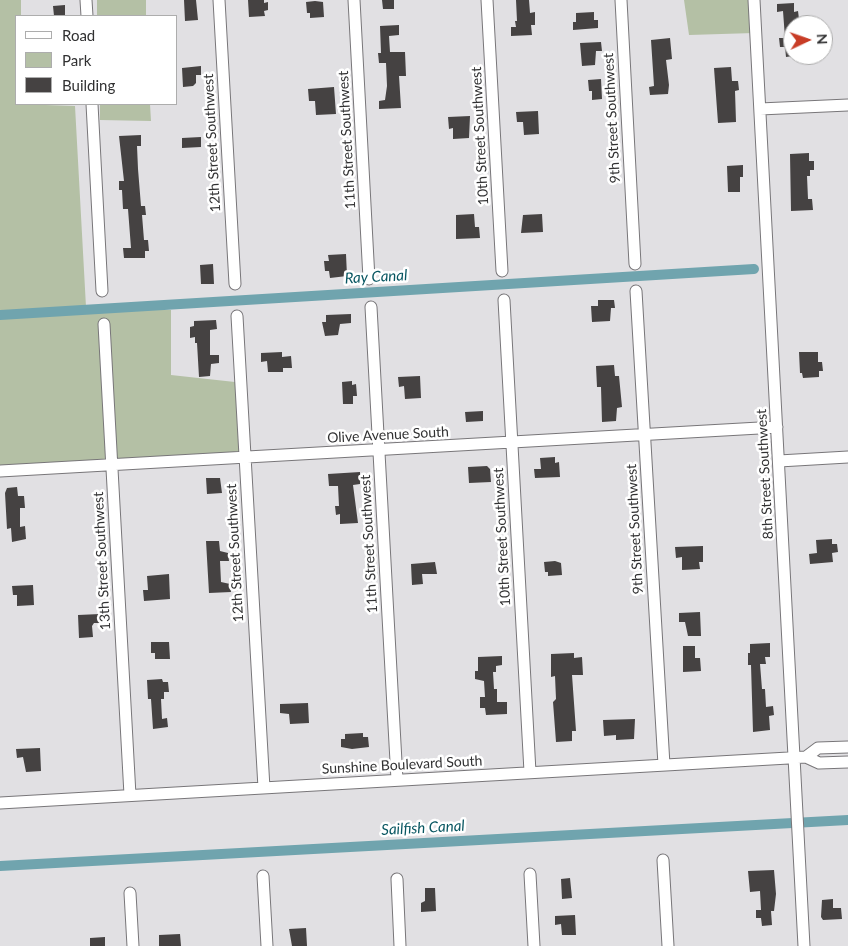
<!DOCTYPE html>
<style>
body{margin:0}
#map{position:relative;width:848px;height:946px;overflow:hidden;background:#e1e0e3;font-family:Lato,sans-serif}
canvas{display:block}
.legend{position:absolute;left:15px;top:15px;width:162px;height:90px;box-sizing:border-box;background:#fff;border:1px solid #adadad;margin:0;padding:6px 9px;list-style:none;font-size:15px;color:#313132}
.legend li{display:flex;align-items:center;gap:10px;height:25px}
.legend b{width:25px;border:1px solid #adadad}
.north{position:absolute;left:783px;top:15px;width:50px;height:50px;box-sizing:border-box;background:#fff;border:1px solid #adadad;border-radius:50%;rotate:87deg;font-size:14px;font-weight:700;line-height:20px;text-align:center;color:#313132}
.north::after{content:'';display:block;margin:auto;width:18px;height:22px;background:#c83c26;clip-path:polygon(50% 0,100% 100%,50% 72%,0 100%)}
</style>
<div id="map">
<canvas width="848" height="946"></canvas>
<ul class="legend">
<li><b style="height:6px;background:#fff"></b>Road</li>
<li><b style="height:14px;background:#b4c0a5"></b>Park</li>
<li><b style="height:14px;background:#454242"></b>Building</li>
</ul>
<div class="north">N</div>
</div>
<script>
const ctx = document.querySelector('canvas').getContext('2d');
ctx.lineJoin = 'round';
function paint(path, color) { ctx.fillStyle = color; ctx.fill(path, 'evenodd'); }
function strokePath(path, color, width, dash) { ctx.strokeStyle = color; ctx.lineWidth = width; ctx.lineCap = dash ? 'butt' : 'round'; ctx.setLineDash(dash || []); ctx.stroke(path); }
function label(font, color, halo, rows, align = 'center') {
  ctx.font = font + ' Lato,sans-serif'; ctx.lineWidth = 5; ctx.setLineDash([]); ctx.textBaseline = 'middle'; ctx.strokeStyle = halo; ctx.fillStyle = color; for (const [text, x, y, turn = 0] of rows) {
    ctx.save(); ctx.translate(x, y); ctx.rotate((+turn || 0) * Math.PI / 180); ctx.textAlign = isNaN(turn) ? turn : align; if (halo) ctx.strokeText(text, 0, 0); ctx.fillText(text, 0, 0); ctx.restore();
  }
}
paint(new Path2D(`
 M0 0H21V16H16V104L75 106 86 307 171 310V375L244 383 248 451 0 475Z
 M97 0H146V16H97Z
 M684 0H752L754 33 689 35Z
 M100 104H150L151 121 100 120Z`), '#b4c0a5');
strokePath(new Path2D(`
 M0 315 754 269
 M0 866 848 820`), '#70a4ae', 10);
paint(new Path2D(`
 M184 0H196L198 20 185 21Z
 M248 0H264V3L268 2V10L264 11 265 16 249 17Z
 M382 0H394V9H383Z
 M516 0H529L530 13 535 12V25H531L532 35 511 36V27H516L515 21H517Z
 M315 1 323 2 324 17 310 18V13H307L306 2Z
 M794 3V12L798 11 799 19H795V25H793V56L786 57 785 47H780L779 38H785L783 11 777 12V4Z
 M65 5V15L54 16 53 6Z
 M594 12V20H598V28L573 30V22H576V13Z
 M399 25V35L389 36 390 52H405L406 76H399L401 108 379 109V101L385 100 387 86 386 63H379L378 53H381L380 26Z
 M670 38 672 59 666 60 669 85 668 94 650 95 649 87 654 86 651 40Z
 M601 42 602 51H596L595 65 582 66 580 43Z
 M201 66V75H196V83L193 86 183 87 182 68Z
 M731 67 732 81H738L739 90 735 91 736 122 718 123 714 68Z
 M601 79 602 99 592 100V91H589L588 80Z
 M334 87 336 114 316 115 315 101H309L308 89Z
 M538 111 539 134 524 135 523 122H517L516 112Z
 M470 116 469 138 453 139V128L449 129 448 117Z
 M141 135V146H137L138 169 141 206H145L146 215H142L144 240H148L149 251H145V258H124L123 248H131L128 209H123L122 190H119V181H124L119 136Z
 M201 137V147L182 148V138Z
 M809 153V161H814V170H810V176H807L808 199H812L813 210 791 211 790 154Z
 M743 165V177H740V192H728L727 166Z
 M474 214 475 227H479L480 238 456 239V215Z
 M542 214 543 232 521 233 523 215Z
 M346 254 347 276 330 278 329 271H325L324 261H329L328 255Z
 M213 264 214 284H201L200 265Z
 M598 300H614L615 308H611L610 321 592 322 591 306H598Z
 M351 314V323L340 324 338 335 325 336 322 322H326V315Z
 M216 320 217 329 210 330V355H219V363L211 364 210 376 199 377 197 343H195V337L190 338V327L194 326V321Z
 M282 352V357L291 356 292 368H283V372H268L267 361 261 362V353Z
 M799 352H818V362H822L823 371H819V377L803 378 802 373H800Z
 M614 365 615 376H619L622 407 617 408 616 421 602 422 601 387H597L596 366Z
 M420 376 421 398 405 399 404 386 399 387 398 377Z
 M352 381V385L356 384 357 396H353V404H343L342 382Z
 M483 411V421L466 422 465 412Z
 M555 457V463L559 462 560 477 535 478 534 469H541L540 458Z
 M487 466 490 469 491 482 469 483 468 467Z
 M360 472V484L353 485 358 523 340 524V514L336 515 335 506H339L338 486H329L328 474Z
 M206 478H220L222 493 207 494Z
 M17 487 18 496H24L25 508H20V527L25 526 26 539 12 542 11 528 7 529 5 493 7 488Z
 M832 539V544H837L838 552 832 553 833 562 810 564 809 554 817 553 816 540Z
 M206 541H219L220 551 228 553 229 561H220L221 582 230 584 231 592 209 593Z
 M703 546V562H699L700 569 682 570V557L676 558 675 547Z
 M555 561 561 563 562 575 548 576V572H545L544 562Z
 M435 562 437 574H422L423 584 412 585 411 564Z
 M169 574 170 599 144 601 143 590H148L147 576Z
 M33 585 34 605 17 606V595H13L12 586Z
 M700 612 701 636H688L685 622H679V613Z
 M100 614V623H94L92 626 93 637 79 638 78 615Z
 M151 642H169L170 659H155V653H151Z
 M770 643V657H765L766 664H760L762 689H765L766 707 773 706 774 715 769 716 770 730 753 732 751 665H748V653H750V644Z
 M683 646H695V658H700L701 671 683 672Z
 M574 653V658L582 657 583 675H572L576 731H572V741L556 742 553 702 556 699 555 676 551 677V654Z
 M502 656V665L496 666V672H493L494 689H497V702H507V714L486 715 485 708H480V697H485L484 681 475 679V671H478V657Z
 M162 679 163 682H168L169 692H164V699H161L162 719 167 718 168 727 153 729 151 699H148L147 680Z
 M308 703 309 723 290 724 289 714 280 713V704Z
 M635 719 634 739 616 740V735L604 736 603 720Z
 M363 733V737H368L369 747 352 749 341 747V739H345V734Z
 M40 748 41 771 26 772 23 757 17 758 16 749Z
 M774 870 776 894 774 911H771L772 925 762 926 761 918H756V910H761L760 891 750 892 748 871Z
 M570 878 572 898 562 899 561 879Z
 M425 888H435L436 911 421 912V903L425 901Z
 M833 899V908H841L842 919 823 920 821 917 822 900Z
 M575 915 576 935H562L561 924 555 925V916Z
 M306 928 307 946H292L289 929Z
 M180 934 181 946H159V935Z
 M105 937V946H90V938Z`), '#454242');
const minor = new Path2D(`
 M86 0 87 16
 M219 0 235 284
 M354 0 369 279
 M487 0 502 271
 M621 0 635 264
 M754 0 804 946
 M92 104 102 291
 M760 109 848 105
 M636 291 664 765
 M504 300 530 772
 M371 307 397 780
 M237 316 264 788
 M104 324 130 795
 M779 461 848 457
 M0 471 777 427
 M806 757 818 748 848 747
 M0 803 806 757 819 763 848 762
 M663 860 668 946
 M530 874 534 946
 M263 876 267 946
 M397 879 400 946
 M130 893 133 946`);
strokePath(minor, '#787679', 13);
strokePath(minor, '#fff', 11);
label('14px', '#313132', '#fff', [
 ["9th Street Southwest",612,118,-93],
 ["10th Street Southwest",480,136,-93],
 ["11th Street Southwest",347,140,-93],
 ["12th Street Southwest",212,143,-93],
 ["Olive Avenue South",388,435,-3],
 ["8th Street Southwest",765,474,-93],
 ["9th Street Southwest",635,529,-93],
 ["10th Street Southwest",502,537,-93],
 ["11th Street Southwest",369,544,-93],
 ["12th Street Southwest",235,553,-93],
 ["13th Street Southwest",102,561,-93],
 ["Sunshine Boulevard South",402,765,-3]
]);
label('italic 15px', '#085661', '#fff', [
 ["Ray Canal",376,277,-3],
 ["Sailfish Canal",423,828,-3]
]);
</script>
